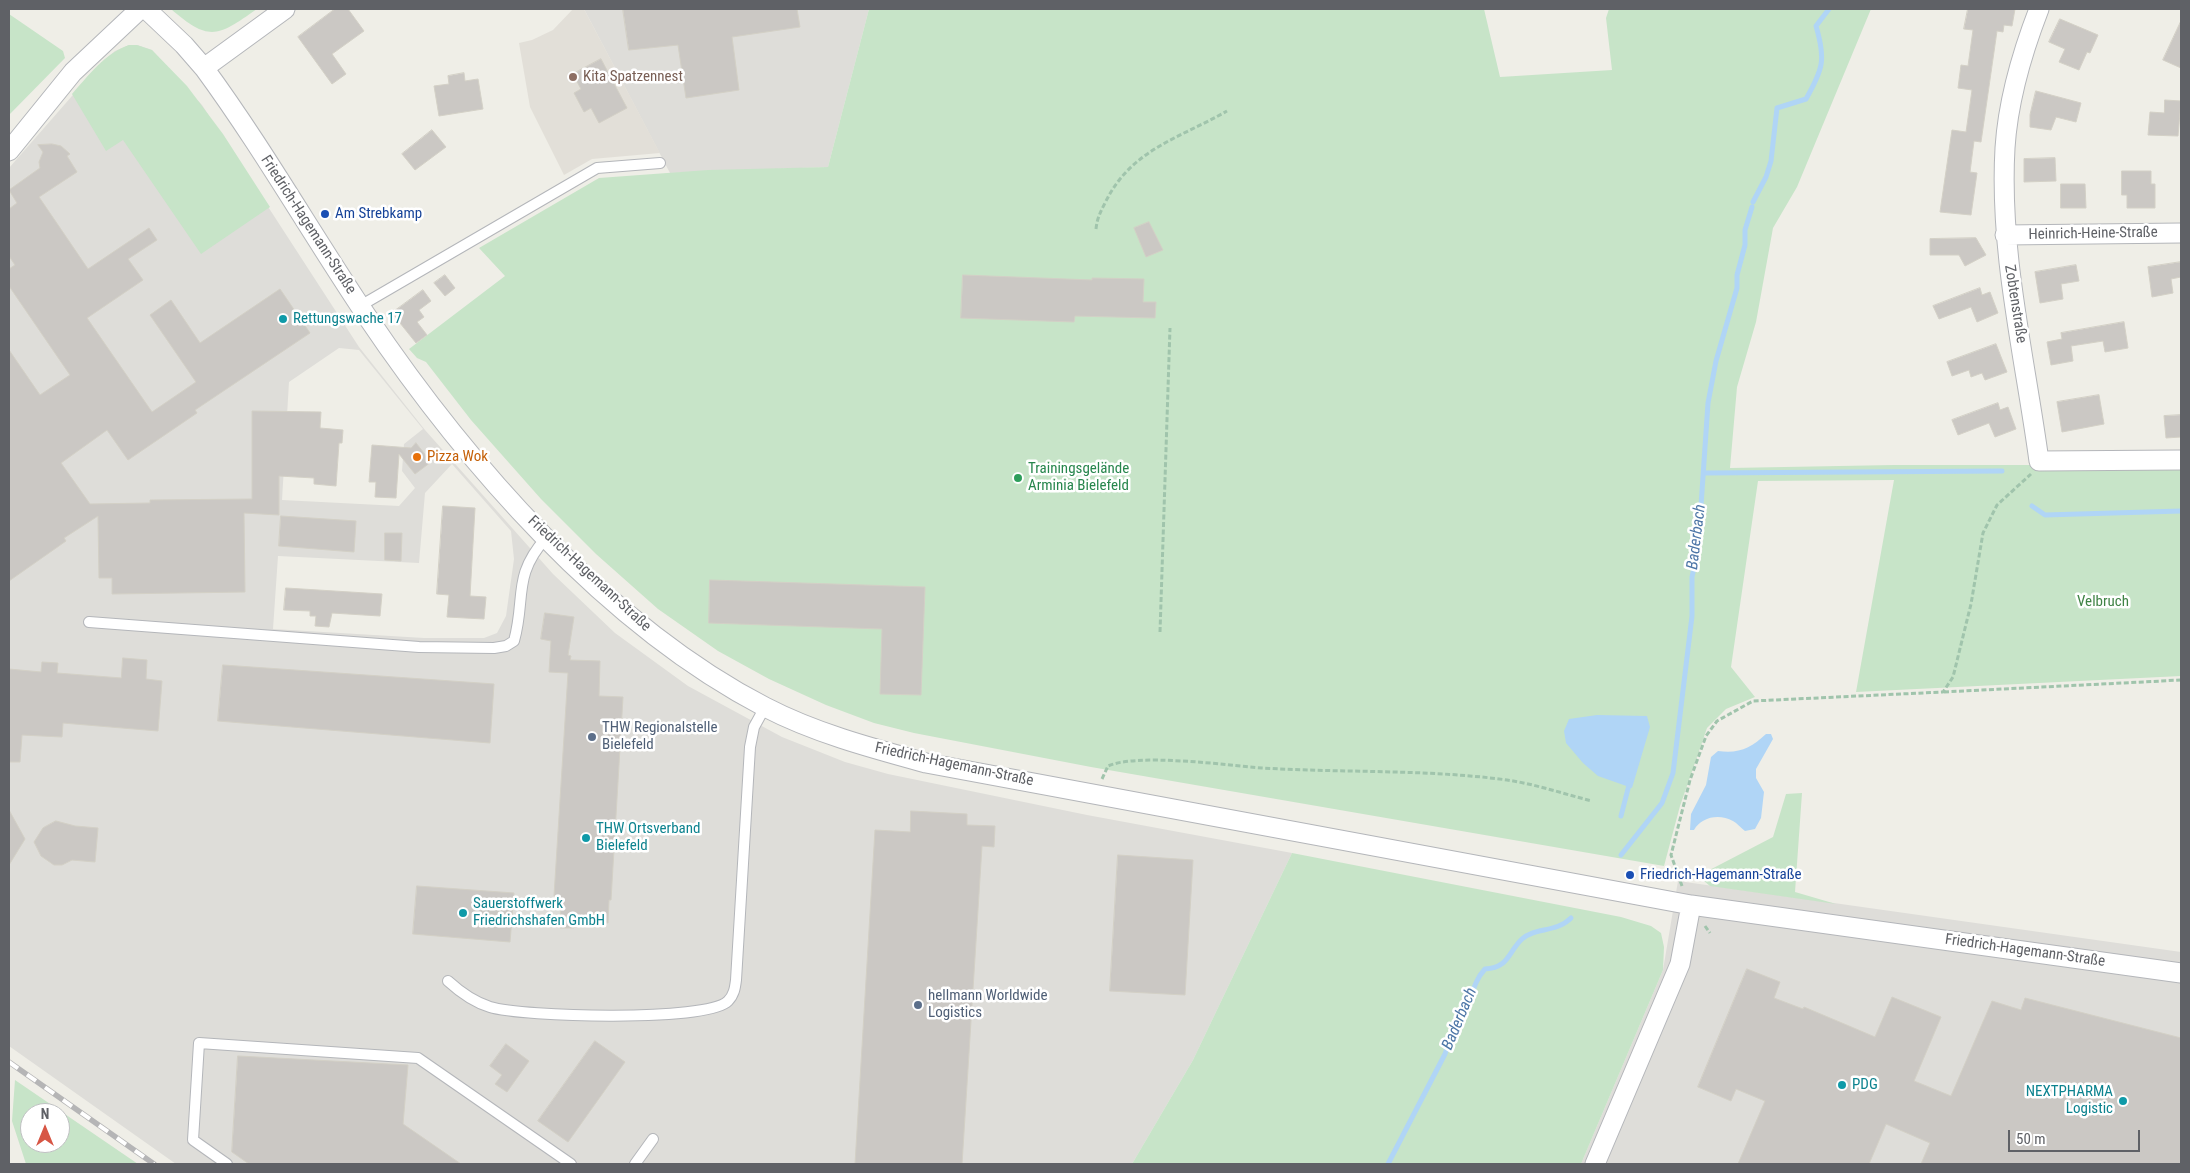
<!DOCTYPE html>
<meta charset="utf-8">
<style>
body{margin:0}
#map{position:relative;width:2190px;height:1173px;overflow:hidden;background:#efeee7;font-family:"Roboto Condensed",sans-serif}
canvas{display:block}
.frame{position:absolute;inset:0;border:10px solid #5f6166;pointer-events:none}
.north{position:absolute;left:20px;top:1103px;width:50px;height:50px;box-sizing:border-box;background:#fff;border:1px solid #bfc0c2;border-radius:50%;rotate:0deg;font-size:14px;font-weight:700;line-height:20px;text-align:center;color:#5f6166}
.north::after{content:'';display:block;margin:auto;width:18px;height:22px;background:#d75645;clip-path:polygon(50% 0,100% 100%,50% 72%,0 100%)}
.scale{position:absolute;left:2008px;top:1130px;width:132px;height:22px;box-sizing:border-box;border:2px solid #5f6166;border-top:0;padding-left:6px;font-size:15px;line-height:18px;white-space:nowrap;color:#5f6166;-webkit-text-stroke:4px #fff;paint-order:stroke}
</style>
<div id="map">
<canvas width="2190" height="1173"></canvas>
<div class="frame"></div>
<div class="north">N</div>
<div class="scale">50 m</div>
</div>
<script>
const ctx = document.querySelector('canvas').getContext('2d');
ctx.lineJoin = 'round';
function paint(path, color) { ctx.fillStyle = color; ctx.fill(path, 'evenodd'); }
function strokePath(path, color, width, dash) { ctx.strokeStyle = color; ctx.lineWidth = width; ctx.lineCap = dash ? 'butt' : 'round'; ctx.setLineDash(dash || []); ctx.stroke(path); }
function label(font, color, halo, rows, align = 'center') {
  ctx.font = font + ' "Roboto Condensed",sans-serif'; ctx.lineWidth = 5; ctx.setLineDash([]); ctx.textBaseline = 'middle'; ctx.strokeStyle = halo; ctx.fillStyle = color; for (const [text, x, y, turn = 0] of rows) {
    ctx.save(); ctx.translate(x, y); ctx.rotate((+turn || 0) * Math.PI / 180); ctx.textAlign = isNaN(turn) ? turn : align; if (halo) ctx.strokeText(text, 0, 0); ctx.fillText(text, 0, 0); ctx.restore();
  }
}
paint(new Path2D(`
 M584 9H869L828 167 670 173Z
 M129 45H137L152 50 202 105 359 347 425 430 553 574 615 633 688 686 782 737 845 762 888 774 1087 815 1292 853 1193 1060 1132 1164H176L9 1046V168L100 64 115 51ZM339 348 359 350 423 429 404 444 402 471 415 488 399 506 282 500 289 382ZM452 464 511 531 514 559 506 616 497 633 484 638H424L273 629 278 556 419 563 425 493Z
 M1678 881 2181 952V1164H1581L1663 970Z`), '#deddd9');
paint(new Path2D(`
 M573 9H584L660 153 592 159 564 175 530 107 519 43 532 40 553 30Z`), '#e2dfd8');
paint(new Path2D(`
 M171 9H257C218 36 210 43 171 9Z
 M869 9H1484L1500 77 1612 70 1606 18 1609 9H1871L1797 187 1773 228 1756 322 1737 387 1730 468 1894 465H2181V676L1856 692 1894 480 1758 481 1731 667 1755 697 1726 709 1707 728 1680 806 1664 866 1091 767 914 733 874 723 826 705 769 679 718 651 658 609 596 554 541 499 471 420 426 362 417 358 409 349 505 276 479 248 599 178 708 170 828 167Z
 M9 14 63 51 65 58 9 115Z
 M129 45H137L152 50 187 86 223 134 270 207 201 254 123 140 106 151 72 94C88 76 105 53 129 45Z
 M1802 793 1795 892 1836 904 1710 886 1698 876 1773 837 1786 794Z
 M1292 853 1621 917 1651 926 1661 933 1664 947 1663 970 1581 1164H1132L1193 1060Z
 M15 1080 138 1164H26L12 1121ZM30 1113H60V1143H30Z`), '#c7e4c8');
paint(new Path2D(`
 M1597 715 1647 716 1650 727 1632 788 1598 776 1583 763 1566 743 1564 731 1569 719Z
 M1766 734H1771L1773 739 1756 769V778L1764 792 1761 818 1755 829 1745 831C1741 828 1737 823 1733 821 1719 813 1701 817 1694 830H1690L1691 814 1706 785 1711 757 1718 751C1739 754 1751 748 1766 734Z`), '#b0d5f6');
strokePath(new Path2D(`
 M1753 202 1766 177 1771 161 1777 108 1806 99C1823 69 1826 60 1816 26L1829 9
 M1704 473 2002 471
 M2032 506 2045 515 2181 511
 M1621 816 1630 781
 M1621 855 1662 803 1673 773 1692 616V577L1698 550 1708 403 1716 361 1737 288V275L1745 245V230L1752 207
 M1388 1164 1445 1054C1451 1033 1458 1026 1467 1008 1473 993 1474 981 1485 969 1509 968 1508 952 1522 939 1535 927 1556 933 1571 918`), '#b0d5f6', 5);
const building = new Path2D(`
 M335 9H348L364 31 332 54 346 74 332 84 298 37Z
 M623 9H797L800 27 732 37 739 90 686 98 678 45 629 50Z
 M1968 9H2015L2012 26 2004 25 2003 32 1997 31 1981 142 1974 141 1970 172 1977 173 1971 215 1940 212 1952 130 1966 132 1972 90 1958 88 1961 65 1968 66 1973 30 1964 29Z
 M2060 19 2098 35 2090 53 2087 52 2079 70 2059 62 2065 49 2049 42Z
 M2181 21V68L2163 60Z
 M601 59 627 108 599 123 591 108 584 112 574 93 581 89 573 74Z
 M464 73 465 81 478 79 483 109 439 116 434 86 449 84 448 76Z
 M2036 91 2081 103 2076 122 2056 117 2051 130 2030 127V115Z
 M2165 100 2181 101 2178 136 2148 135 2150 112 2164 113Z
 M432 130 446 147 415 170 402 154Z
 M52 144 61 146 70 154 67 156 77 172 39 197 88 269 149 228 157 240 128 259 143 280 87 318 152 412 196 382 150 315 171 300 200 343 280 289 310 333 195 410 197 413 128 460 107 430 61 463 90 504 150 503V500L252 499V411L321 412 320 428 343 430 342 443H339L336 486 314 484V478L279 476V515L244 513 245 592 112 594V578H99L98 516 64 538 66 541 9 581V350L40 395 70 375 9 286V269L15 265 9 256V209L17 203 9 190 40 168 39 162 43 152 38 145Z
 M2055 158 2056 181 2024 182V159Z
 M2122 171H2151V184H2155V208H2127V195H2122Z
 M2061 184H2085L2086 208H2061Z
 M1149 222 1163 250 1146 257 1134 228Z
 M1976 238 1986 255 1965 266 1959 255H1930V239Z
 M2181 262V277L2171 279 2173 293 2152 297 2148 267Z
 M2076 265 2079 281 2061 284 2063 299 2040 303 2035 272Z
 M445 275 455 288 445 296 434 283Z
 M963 275 1092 280V278L1144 279 1143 302H1156L1155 318 1075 316 1074 322 961 318Z
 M1980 288 1982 295 1990 292 1998 313 1977 322 1971 307 1939 319 1933 306Z
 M423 290 431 301 419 310 424 317 417 322 427 335 416 343 392 313Z
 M2124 322 2128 348 2105 352 2103 341 2071 346 2073 361 2051 365 2047 342 2062 339 2061 333Z
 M1996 344 2007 372 1985 380 1982 373 1971 377 1969 370 1952 376 1947 362Z
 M2099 395 2104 424 2062 432 2057 402Z
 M1998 403 2000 410 2008 407 2016 429 1995 437 1989 423 1958 435 1952 420Z
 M2181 415V437L2166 438 2164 416Z
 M416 443 431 462 415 474 399 454 396 498 375 497 376 482H369L372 445 411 448Z
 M443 506 475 508 470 596 486 597 484 619 447 617 449 595 437 594Z
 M281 516 356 521 354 552 279 546Z
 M385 533H402L401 561 385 560Z
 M710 580 925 587 921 695 880 694 882 629 709 623Z
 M286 588 382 594 380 616 332 613 329 627 315 626 316 616H310V611L284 610Z
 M545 613 574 617 568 655 571 656 570 660 600 661 599 696 623 697 611 900H609L608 923 575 921 574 928H560L561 897 554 896 568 673 549 672 551 641 541 639Z
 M123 658 147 660 146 679 162 681 158 731 63 723 62 737 22 735 20 762H9V669L41 672 42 662 58 663 57 673 121 678Z
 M223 665 494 684 490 743 218 721Z
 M9 810 25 839 9 865Z
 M911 811 967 814V825L995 826 994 847 982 846 962 1164H855L875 830 910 832Z
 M56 821 75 826 98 828 95 862 72 860 62 865H54L41 856 34 842 43 828Z
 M1118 855 1193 860 1185 995 1110 991Z
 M417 886 514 893 510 942 413 934Z
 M1747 969 1780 982 1774 998 1803 1009 1804 1007 1875 1037 1892 997 1941 1017 1914 1081 1951 1096 1992 1001 2021 1010 2025 998 2181 1038V1164H1921L1930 1143 1886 1124 1869 1164H1738L1765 1101 1736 1089 1731 1101 1698 1087Z
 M595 1041 625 1062 568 1142 538 1121Z
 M506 1044 529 1061 507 1092 495 1084 502 1075 490 1066Z
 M238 1056 408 1065 403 1124 461 1164H249L232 1152Z`);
paint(building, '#cbc8c4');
strokePath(building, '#d3d0c6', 1);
const lane = new Path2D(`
 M360 306 597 168 660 163
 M89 622 419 647 494 648 506 646 514 641C526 598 512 576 546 538
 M448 981C460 992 474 1002 490 1007 522 1017 707 1022 728 1001 734 995 735 988 736 980L750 747 754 727 765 707
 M227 1164 193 1140 199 1043 418 1058 571 1164
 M635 1164 653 1139`);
const street = new Path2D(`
 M146 9 184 45 204 68C262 147 311 233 366 315 465 462 605 624 765 707 815 733 871 748 926 763L1691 905 2181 973
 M2039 9C2022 53 2008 100 2005 148 1999 253 2025 357 2039 461L2181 460
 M204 68 285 9
 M9 151 73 72 140 9
 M2005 235 2181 233
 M1595 1164 1680 964 1691 905`);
strokePath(lane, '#b4b6ba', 12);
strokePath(street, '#b4b6ba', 21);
strokePath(new Path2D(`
 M1096 229C1097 218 1101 211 1106 201 1132 149 1180 138 1227 111
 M1160 632 1170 328
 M1944 692 2181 680
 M1102 779 1108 766C1137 753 1226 765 1262 768 1344 773 1426 769 1507 780 1535 784 1564 794 1592 801
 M1682 886 1671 855 1690 780 1706 736 1717 721 1753 701 1943 692 1953 677 1971 604 1983 533 1997 505 2031 474
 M1705 926 1710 933`), '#a0c4ac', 3, [5, 2.5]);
strokePath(lane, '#fff', 10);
strokePath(street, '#fff', 19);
const rail = new Path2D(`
 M9 1062 154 1164`);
strokePath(rail, '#b5b5b6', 5.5);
strokePath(rail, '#fff', 4, [11]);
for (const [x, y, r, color] of [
 [573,77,5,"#8d6e63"],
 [325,214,5,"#1a4fb4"],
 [283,319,5,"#0f9aa8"],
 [417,457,5,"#e8710a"],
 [1018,478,5,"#2e9e5b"],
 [592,737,5,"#5c6f8a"],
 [586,838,5,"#0f9aa8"],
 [1630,875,5,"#1a4fb4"],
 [463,913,5,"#0f9aa8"],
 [918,1005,5,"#5c6f8a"],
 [1842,1085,5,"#0f9aa8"],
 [2123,1101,5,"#0f9aa8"]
]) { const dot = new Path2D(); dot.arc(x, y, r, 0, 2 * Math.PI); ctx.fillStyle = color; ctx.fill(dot); strokePath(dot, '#fff', 2); }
label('15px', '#785e54', '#fff', [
 ["Kita Spatzennest",583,77]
], 'left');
label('15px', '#164399', '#fff', [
 ["Am Strebkamp",335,214],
 ["Friedrich-Hagemann-Straße",1640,875]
], 'left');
label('15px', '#5f6166', '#fff', [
 ["Friedrich-Hagemann-Straße",308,225,57],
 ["Heinrich-Heine-Straße",2093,234,-1],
 ["Zobtenstraße",2015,304,81],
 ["Friedrich-Hagemann-Straße",589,574,43],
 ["Friedrich-Hagemann-Straße",954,765,12],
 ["Friedrich-Hagemann-Straße",2025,951,8]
]);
label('15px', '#0d838f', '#fff', [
 ["Rettungswache 17",293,319],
 ["THW Ortsverband",596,829],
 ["Bielefeld",596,846],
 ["Sauerstoffwerk",473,904],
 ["Friedrichshafen GmbH",473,921],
 ["PDG",1852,1085],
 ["NEXTPHARMA",2113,1092,"right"],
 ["Logistic",2113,1109,"right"]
], 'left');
label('15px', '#c56008', '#fff', [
 ["Pizza Wok",427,457]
], 'left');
label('15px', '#27864d', '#fff', [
 ["Trainingsgelände",1028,469],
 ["Arminia Bielefeld",1028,486]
], 'left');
label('15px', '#408346', '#fff', [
 ["Velbruch",2103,602]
]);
label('15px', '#4e5e75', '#fff', [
 ["THW Regionalstelle",602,728],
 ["Bielefeld",602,745],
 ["hellmann Worldwide",928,996],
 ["Logistics",928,1013]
], 'left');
label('italic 16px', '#4d76a7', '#fff', [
 ["Baderbach",1697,537,-83],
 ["Baderbach",1460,1019,-67]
]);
</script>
